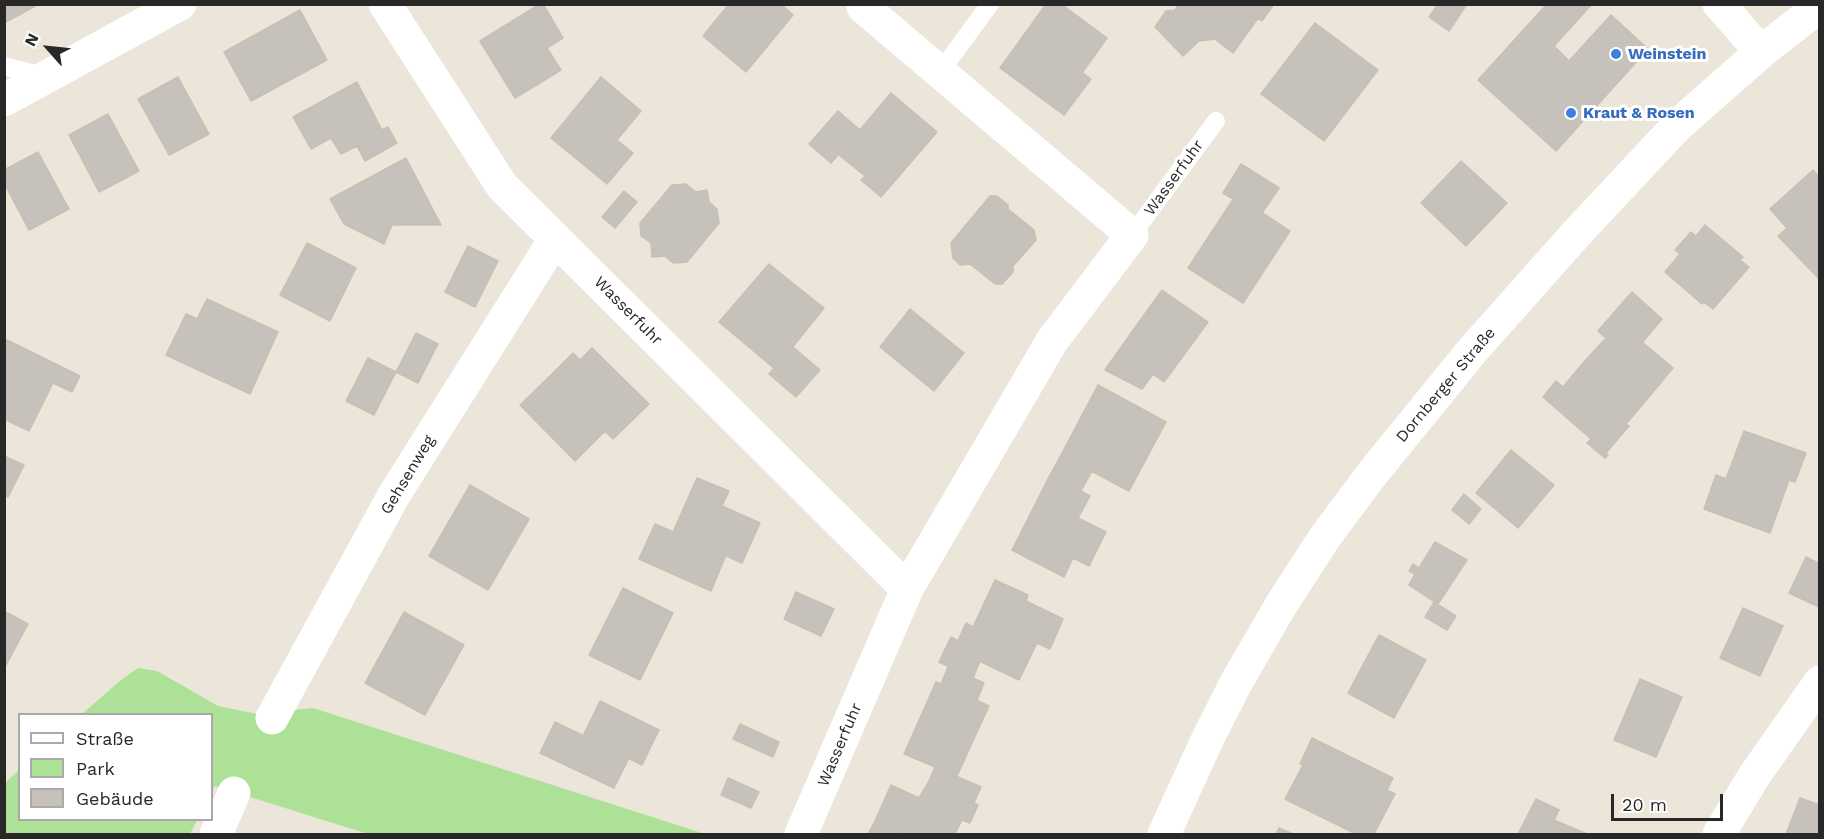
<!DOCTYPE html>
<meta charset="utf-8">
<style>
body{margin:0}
#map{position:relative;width:1824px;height:839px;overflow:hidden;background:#ebe5da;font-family:"Work Sans",sans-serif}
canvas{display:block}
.frame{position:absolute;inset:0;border:6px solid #282828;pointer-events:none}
.legend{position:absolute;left:18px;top:713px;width:195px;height:108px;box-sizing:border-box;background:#fff;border:2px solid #a9a9a9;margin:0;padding:8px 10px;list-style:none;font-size:18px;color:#282828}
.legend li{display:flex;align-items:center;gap:12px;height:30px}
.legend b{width:30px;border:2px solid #a9a9a9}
.north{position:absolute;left:18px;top:18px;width:60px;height:60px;-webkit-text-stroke:4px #fff;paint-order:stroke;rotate:297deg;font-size:16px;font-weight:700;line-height:24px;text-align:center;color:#282828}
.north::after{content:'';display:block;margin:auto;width:21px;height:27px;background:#282828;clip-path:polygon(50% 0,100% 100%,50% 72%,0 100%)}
.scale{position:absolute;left:1611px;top:794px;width:112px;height:27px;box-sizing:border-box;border:3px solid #282828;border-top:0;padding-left:8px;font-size:18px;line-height:21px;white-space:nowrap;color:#282828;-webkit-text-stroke:4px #fff;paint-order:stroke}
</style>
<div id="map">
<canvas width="1824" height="839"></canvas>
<div class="frame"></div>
<ul class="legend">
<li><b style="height:8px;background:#fff"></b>Straße</li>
<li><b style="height:16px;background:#ace197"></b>Park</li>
<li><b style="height:16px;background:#c6c1ba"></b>Gebäude</li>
</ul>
<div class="north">N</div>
<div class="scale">20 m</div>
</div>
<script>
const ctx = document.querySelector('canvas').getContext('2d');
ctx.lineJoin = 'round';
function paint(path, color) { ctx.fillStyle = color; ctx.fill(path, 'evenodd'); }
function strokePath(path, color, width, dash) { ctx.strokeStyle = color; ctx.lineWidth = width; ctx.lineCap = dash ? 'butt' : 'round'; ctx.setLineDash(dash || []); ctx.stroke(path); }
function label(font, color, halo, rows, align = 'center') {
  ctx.font = font + ' "Work Sans",sans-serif'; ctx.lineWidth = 6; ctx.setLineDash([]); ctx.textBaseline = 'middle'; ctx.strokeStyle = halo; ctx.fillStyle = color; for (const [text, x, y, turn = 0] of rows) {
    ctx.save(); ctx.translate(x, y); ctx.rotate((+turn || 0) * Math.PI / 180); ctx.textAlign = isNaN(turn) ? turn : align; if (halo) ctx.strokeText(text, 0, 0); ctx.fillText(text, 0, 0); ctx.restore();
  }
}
paint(new Path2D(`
 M138 668 157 671 218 706 257 714 313 708 705 834H368L215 786 212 791V714H82L121 680Z
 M19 770 20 820H197L190 834H5V783Z`), '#ace197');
const building = new Path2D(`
 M4 4H39L4 23Z
 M540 4H543L563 38 547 48 561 70 515 98 480 41Z
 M729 4H781L793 15 746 72 703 36Z
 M1046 4H1061L1107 38 1082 73 1026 32Z
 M1179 4H1274L1262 21 1258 18 1233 53 1215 39 1199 41 1183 56 1155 27 1166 11 1175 10Z
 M1438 4H1467L1449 31 1429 17Z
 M1547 4H1592L1554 46 1569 61 1611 15 1648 49 1556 151 1478 80Z
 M300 10 327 60 251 101 224 52Z
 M1315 23 1378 70 1324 141 1261 94Z
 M1026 32 1091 79 1064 115 1000 68Z
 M178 77 209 134 169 155 138 99Z
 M601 77 641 111 617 140 633 153 607 184 551 138Z
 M357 82 382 130 388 127 397 143 365 161 357 146 341 154 331 138 311 149 293 117Z
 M891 93 937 132 881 197 861 180 865 176 839 155Z
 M838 111 860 130 831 163 809 144Z
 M108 114 139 171 99 192 69 135Z
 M38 152 69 209 29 230 4 183V170Z
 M406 158 441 225H392L384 244 344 224 330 199Z
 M1461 161 1507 203 1466 246 1421 203Z
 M1241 164 1279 188 1262 213 1236 195 1233 199 1223 193Z
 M1813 170 1820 178V280L1778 236 1787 228 1770 209Z
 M686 184 696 192 707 190 709 202 717 209 719 223 687 262 673 263 665 256 652 257 651 243 641 236 640 223 672 185Z
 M624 191 637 202 615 228 602 217Z
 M1236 195 1290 231 1243 303 1188 268Z
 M990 196H997L1008 205V209L1034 230 1036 240 1013 266V272L1002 284H995L970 264 960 265 953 258 951 243Z
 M1705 225 1743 257 1740 260 1749 267 1713 309 1704 302 1702 304 1665 272 1680 254 1675 250 1691 232 1696 236Z
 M307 243 356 268 330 321 280 295Z
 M468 246 498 261 475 307 445 292Z
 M769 264 824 308 775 369 719 322Z
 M1162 290 1208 322 1164 382 1119 350Z
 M1632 292 1662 319 1642 343 1611 316Z
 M207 299 278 332 250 394 166 355 186 314 197 319Z
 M910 309 964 353 934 391 880 347Z
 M1611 316 1673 368 1638 410 1583 363 1606 338 1598 331Z
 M416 333 438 344 418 383 396 372Z
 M7 340 80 376 72 392 53 383 29 431 4 419V344Z
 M793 347 820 370 796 397 769 374Z
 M592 348 649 404 613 439 550 376 573 353 580 360Z
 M1119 350 1153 374 1142 389 1105 370Z
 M368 358 396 372 374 415 346 401Z
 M1583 363 1638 410 1626 424 1629 426 1606 453 1608 455 1605 458 1587 443 1591 439 1543 397 1556 381 1563 387Z
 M550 376 605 431 575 461 520 405Z
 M1098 385 1166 422 1129 491 1061 455Z
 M1744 431 1806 453 1795 482 1789 480 1770 533 1704 509 1716 475 1726 479Z
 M1511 450 1554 485 1518 528 1476 493Z
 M1061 455 1092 471 1081 491 1050 475Z
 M4 456 24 465 8 497 4 496Z
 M1050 475 1090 496 1078 518 1106 532 1089 566 1073 558 1064 577 1012 550Z
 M697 478 729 491 722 506 760 523 742 563 673 532Z
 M470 485 529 519 488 590 429 556Z
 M1464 494 1481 509 1469 524 1452 510Z
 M655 524 726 555 711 591 639 559Z
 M1435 542 1467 560 1438 604 1409 585 1415 574 1409 571 1413 564 1419 568Z
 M1806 557 1820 564 1819 607 1789 593Z
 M995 580 1028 595 1026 601 1063 619 1050 649 1037 643 1019 680 954 649 966 623 973 627Z
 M623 588 673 613 640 680 589 655Z
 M796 592 834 609 821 636 784 619Z
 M1434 602 1456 616 1447 630 1425 617Z
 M1743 608 1783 626 1760 676 1720 658Z
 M4 611 28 624 4 669Z
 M404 612 464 645 425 715 365 683Z
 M1379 635 1426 660 1394 718 1348 693Z
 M951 637 958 641 954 649 980 661 973 678 939 662Z
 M948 667 984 683 977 700 941 684Z
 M1640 679 1682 697 1656 757 1614 740Z
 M936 682 989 706 957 776 904 754Z
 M600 701 659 730 642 765 583 736Z
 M555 722 629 758 614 788 540 753Z
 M740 724 779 742 773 757 733 739Z
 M1312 738 1393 778 1387 790 1395 794 1374 834H1356L1285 799 1303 765 1300 764Z
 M935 767 981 787 974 803 928 783Z
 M728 778 759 792 751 808 721 795Z
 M928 783 978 805 970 823 962 820 955 834H904L875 821 891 785 919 798Z
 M1800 798 1820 805V834H1786Z
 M1536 799 1559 810 1554 820 1587 834H1518Z
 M875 821 904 834H868Z
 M1279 828 1293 834H1276Z`);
paint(building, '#c6c1ba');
strokePath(building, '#c6c1b4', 1.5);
strokePath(new Path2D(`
 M4 66 46 77
 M941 71 990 4
 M1132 235 1216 121`), '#fff', 18);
strokePath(new Path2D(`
 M385 4 502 186 907 589
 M1719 4 1761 52
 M4 100 180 4
 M272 718 394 495 555 239
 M216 834 234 793
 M801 834 907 589 1052 341 1132 235 863 7
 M1719 834 1754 776 1820 682`), '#fff', 33);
strokePath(new Path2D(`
 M1164 834 1208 738 1236 683 1281 605 1325 537 1372 474 1472 351 1576 234 1677 126 1761 52 1820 6`), '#fff', 33);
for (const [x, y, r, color] of [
 [1616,54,6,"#3f7fe0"],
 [1571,113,6,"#3f7fe0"]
]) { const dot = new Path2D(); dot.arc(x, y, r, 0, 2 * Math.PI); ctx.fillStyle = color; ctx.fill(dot); strokePath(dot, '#fff', 2); }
label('bold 16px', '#366cbe', '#fff', [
 ["Weinstein",1628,54],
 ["Kraut & Rosen",1583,113]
], 'left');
label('16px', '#282828', '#fff', [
 ["Wasserfuhr",1174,178,-54],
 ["Wasserfuhr",628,311,45],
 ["Dornberger Straße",1446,385,-50],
 ["Gehsenweg",408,475,-59],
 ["Wasserfuhr",840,745,-67]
]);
</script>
